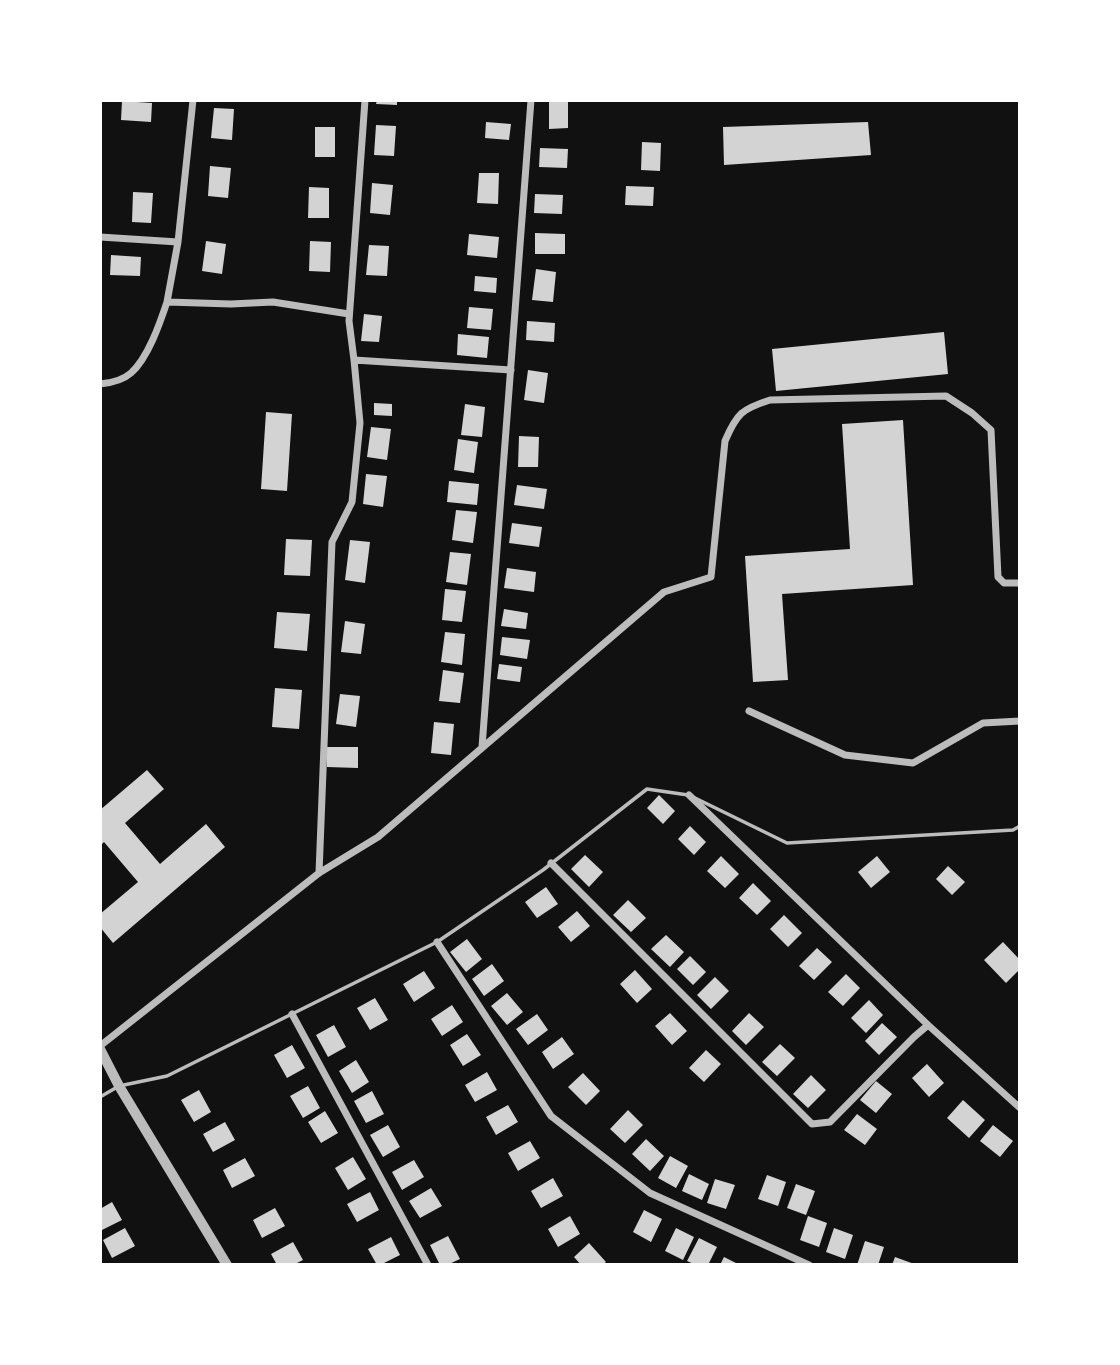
<!DOCTYPE html>
<style>
body{margin:0}
#map{position:relative;width:1120px;height:1365px;overflow:hidden;background:#111;font-family:Overpass,sans-serif}
canvas{display:block}
.frame{position:absolute;inset:0;border:102px solid #fff;pointer-events:none}
</style>
<div id="map">
<canvas width="1120" height="1365"></canvas>
<div class="frame"></div>
</div>
<script>
const ctx = document.querySelector('canvas').getContext('2d');
ctx.lineJoin = 'round';
function paint(path, color) { ctx.fillStyle = color; ctx.fill(path, 'evenodd'); }
function strokePath(path, color, width, dash) { ctx.strokeStyle = color; ctx.lineWidth = width; ctx.lineCap = dash ? 'butt' : 'round'; ctx.setLineDash(dash || []); ctx.stroke(path); }
paint(new Path2D(`
 M377 100H397V105L376 104Z
 M549 100H568V128L549 129Z
 M122 101 152 103 151 122 121 120Z
 M214 108 234 109 232 140 211 138Z
 M486 122 511 124 509 140 485 138Z
 M868 122 871 155 724 165 723 127Z
 M376 125 396 126 394 156 374 155Z
 M315 127H335V157H315Z
 M642 142 661 143 660 171 641 170Z
 M540 148 568 149 567 168 539 167Z
 M210 166 231 168 228 198 208 196Z
 M479 173H499L498 204 477 203Z
 M372 183 393 185 390 215 370 213Z
 M626 186 654 187 653 206 625 205Z
 M309 187 329 188V218H308Z
 M133 192 153 193 151 223 132 222Z
 M535 194 563 195 562 214 534 213Z
 M535 233 565 234V254H535Z
 M469 234 499 237 497 258 467 255Z
 M206 241 226 244 222 274 202 271Z
 M310 241 331 242 330 272 309 271Z
 M369 245 389 246 387 276 366 275Z
 M111 255 141 257 140 276 110 275Z
 M536 269 556 272 553 302 532 300Z
 M475 276 497 278 496 293 474 291Z
 M469 307 493 309 491 330 467 328Z
 M364 314 382 316 379 342 361 341Z
 M527 321 555 323 554 342 526 340Z
 M944 332 948 374 776 391 772 349Z
 M458 334 489 337 487 358 457 355Z
 M528 370 548 373 544 403 524 400Z
 M374 403 392 404V416L374 415Z
 M465 404 485 407 482 437 461 435Z
 M266 412 292 414 287 491 261 489Z
 M903 420 913 585 782 594 788 680 753 682 745 556 850 549 842 424Z
 M371 427 391 429 387 460 367 457Z
 M519 436 539 437 538 467H518Z
 M458 439 478 442 474 473 454 470Z
 M366 474 387 476 383 507 363 504Z
 M449 481 479 484 477 505 447 502Z
 M517 485 547 489 544 509 514 505Z
 M456 510 477 512 473 543 452 540Z
 M512 523 542 527 539 547 509 543Z
 M286 539 312 540 310 576 284 575Z
 M350 540 370 542 365 583 345 580Z
 M450 552 471 554 467 585 446 582Z
 M507 568 536 572 534 592 504 588Z
 M445 589 466 591 462 622 442 620Z
 M504 609 528 613 526 629 501 626Z
 M277 612 310 614 307 651 274 648Z
 M345 621 365 624 361 654 341 652Z
 M445 632 465 634 462 665 441 662Z
 M502 637 530 640 527 659 500 655Z
 M499 664 522 667 520 682 497 679Z
 M443 670 464 673 460 703 439 701Z
 M275 688 302 690 299 729 272 727Z
 M340 694 360 696 356 727 336 724Z
 M434 722 454 724 451 755 431 753Z
 M327 747H358V768L327 767Z
 M147 770 164 789 125 823 160 864 206 824 225 847 113 943 100 927V914L138 882 104 842 100 846V810Z
 M659 795 675 811 663 824 647 808Z
 M690 826 706 842 694 855 678 839Z
 M585 855 603 872 589 887 571 869Z
 M721 856 739 874 725 888 707 871Z
 M877 856 890 872 871 888 858 872Z
 M948 866 965 882 952 895 936 879Z
 M753 883 771 901 757 915 739 898Z
 M546 887 558 904 537 918 525 902Z
 M628 900 646 918 631 932 613 915Z
 M577 911 590 926 571 942 558 927Z
 M784 915 802 933 788 947 770 929Z
 M666 935 684 952 670 967 651 949Z
 M467 939 482 959 466 972 450 952Z
 M1003 942 1020 960V969L1006 983 984 960Z
 M817 948 832 962 814 980 799 966Z
 M690 956 706 972 693 985 677 969Z
 M492 964 504 981 484 996 472 979Z
 M635 970 652 989 637 1003 620 984Z
 M424 971 435 988 414 1002 403 984Z
 M846 974 860 988 843 1006 828 992Z
 M715 977 729 991 711 1009 697 995Z
 M507 993 523 1012 507 1025 491 1006Z
 M375 998 388 1020 370 1030 357 1008Z
 M869 1000 883 1015 866 1033 851 1018Z
 M452 1005 463 1022 442 1036 431 1019Z
 M670 1013 687 1031 672 1045 655 1026Z
 M749 1013 764 1027 746 1045 732 1031Z
 M537 1014 548 1030 528 1045 516 1029Z
 M882 1023 897 1037 879 1055 865 1041Z
 M334 1025 346 1047 328 1057 316 1035Z
 M467 1034 481 1055 463 1066 450 1045Z
 M562 1037 574 1054 553 1069 542 1052Z
 M780 1044 795 1058 777 1076 762 1062Z
 M292 1045 305 1068 287 1078 274 1055Z
 M706 1050 721 1064 704 1082 689 1068Z
 M356 1060 369 1082 352 1093 339 1071Z
 M927 1064 944 1083 929 1097 912 1078Z
 M487 1072 497 1090 475 1102 465 1085Z
 M583 1073 600 1091 586 1105 568 1087Z
 M811 1075 826 1090 808 1108 793 1094Z
 M876 1081 892 1094 876 1113 860 1100Z
 M308 1086 320 1108 303 1118 290 1096Z
 M199 1090 211 1112 194 1122 181 1100Z
 M372 1091 384 1114 366 1123 354 1101Z
 M963 1100 985 1120 969 1138 947 1118Z
 M508 1105 518 1122 496 1135 486 1117Z
 M628 1110 643 1125 625 1143 610 1129Z
 M325 1111 338 1133 321 1143 308 1122Z
 M857 1114 877 1129 865 1145 844 1130Z
 M225 1122 235 1140 213 1152 203 1134Z
 M388 1125 400 1147 383 1157 370 1135Z
 M993 1125 1013 1141 1000 1157 980 1141Z
 M646 1139 664 1156 650 1171 632 1154Z
 M530 1141 540 1158 518 1171 508 1153Z
 M670 1156 688 1166 676 1188 658 1178Z
 M353 1157 366 1179 348 1190 335 1168Z
 M245 1158 255 1176 232 1188 223 1170Z
 M414 1160 424 1177 402 1190 392 1172Z
 M689 1174 709 1184 702 1200 682 1191Z
 M767 1175 786 1182 778 1206 758 1199Z
 M553 1178 563 1196 541 1208 531 1191Z
 M715 1179 735 1185 726 1209 707 1203Z
 M796 1184 815 1191 806 1215 787 1208Z
 M431 1188 442 1206 420 1218 409 1201Z
 M370 1192 379 1210 357 1222 347 1204Z
 M112 1202 122 1220 100 1231V1209Z
 M275 1208 285 1226 262 1238 253 1220Z
 M644 1210 662 1219 651 1242 633 1232Z
 M570 1216 580 1234 558 1247 548 1229Z
 M808 1216 827 1223 819 1247 800 1240Z
 M125 1228 135 1246 112 1258 103 1240Z
 M676 1228 694 1237 683 1260 665 1251Z
 M834 1228 853 1235 845 1259 826 1252Z
 M448 1236 460 1259 447 1265H440L430 1245Z
 M391 1237 400 1255 380 1265H377L368 1249Z
 M699 1238 717 1247 708 1265H696L687 1261Z
 M865 1241 884 1247 878 1265H857Z
 M293 1242 303 1260 293 1265H277L271 1254Z
 M589 1243 606 1262 602 1265H581L574 1257Z
 M724 1257 740 1265H720Z
 M895 1257 917 1265H892Z`), '#d3d3d3');
strokePath(new Path2D(`
 M695 798 787 843 1013 830 1020 826
 M100 1097 119 1086 167 1076 437 942 543 870 647 789 688 795`), '#bcbcbc', 3.5);
strokePath(new Path2D(`
 M100 237 178 242
 M167 302 178 242 193 100
 M354 360 511 370
 M100 384C111 383 122 381 131 373 148 358 160 323 167 302L231 304 273 302 349 314
 M749 711 845 755 913 763 983 723 1020 721
 M482 747 531 100
 M551 863 812 1124 830 1122 914 1037 928 1025 689 795
 M319 873 332 542 352 502 360 423 354 360 349 321 365 100
 M437 942 551 1116 650 1193 809 1265
 M292 1014 428 1265
 M928 1025 1020 1108
 M100 1046 319 873 378 837 664 592 711 577 725 441C737 413 742 409 770 400L946 396 972 413 991 430 998 577 1004 583H1020`), '#bcbcbc', 7);
strokePath(new Path2D(`
 M100 1049 119 1086 227 1265`), '#bcbcbc', 10);
</script>
